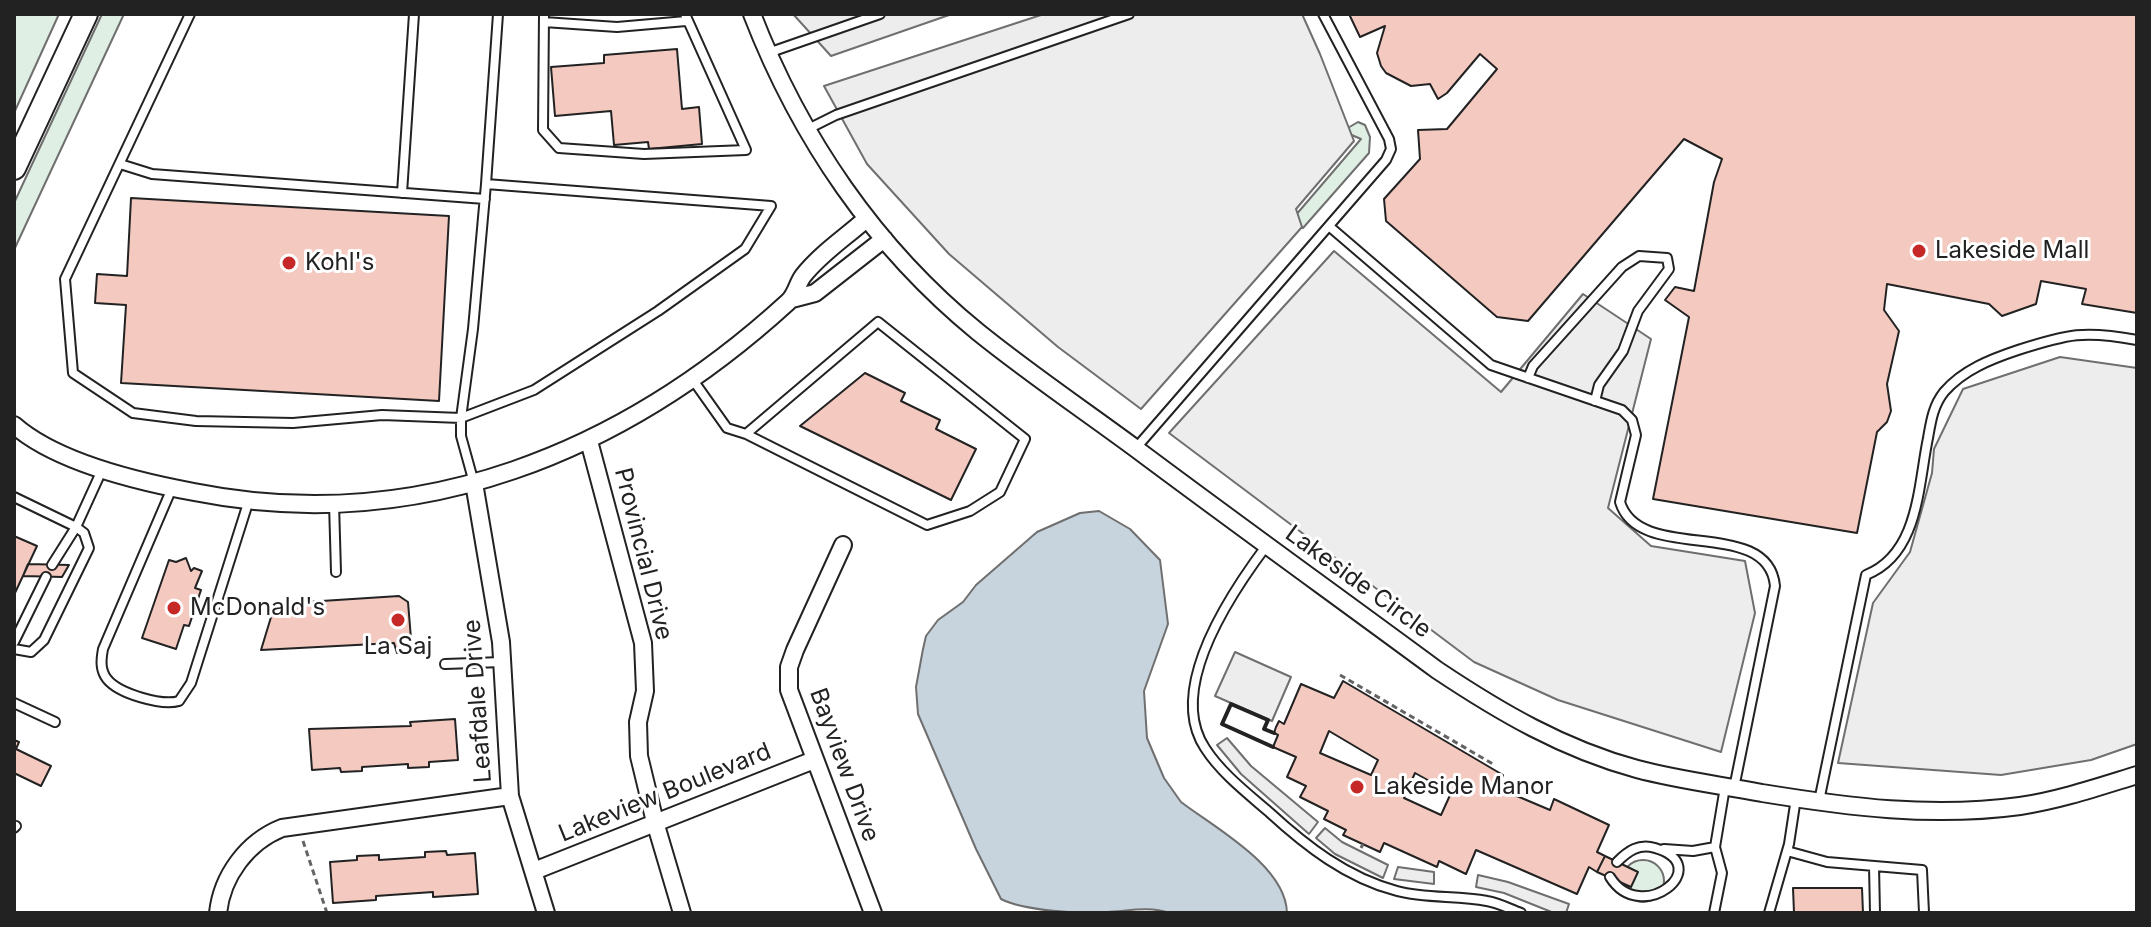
<!DOCTYPE html>
<style>
body{margin:0}
#map{position:relative;width:2151px;height:927px;overflow:hidden;background:#fff;font-family:Inter,sans-serif}
canvas{display:block}
.frame{position:absolute;inset:0;border:16px solid #222;pointer-events:none}
</style>
<div id="map">
<canvas width="2151" height="927"></canvas>
<div class="frame"></div>
</div>
<script>
const ctx = document.querySelector('canvas').getContext('2d');
ctx.lineJoin = 'round';
function paint(path, color) { ctx.fillStyle = color; ctx.fill(path, 'evenodd'); }
function strokePath(path, color, width, dash) { ctx.strokeStyle = color; ctx.lineWidth = width; ctx.lineCap = dash ? 'butt' : 'round'; ctx.setLineDash(dash || []); ctx.stroke(path); }
function label(font, color, halo, rows, align = 'center') {
  ctx.font = font + ' Inter,sans-serif'; ctx.lineWidth = 6; ctx.setLineDash([]); ctx.textBaseline = 'middle'; ctx.strokeStyle = halo; ctx.fillStyle = color; for (const [text, x, y, turn = 0] of rows) {
    ctx.save(); ctx.translate(x, y); ctx.rotate((+turn || 0) * Math.PI / 180); ctx.textAlign = isNaN(turn) ? turn : align; if (halo) ctx.strokeText(text, 0, 0); ctx.fillText(text, 0, 0); ctx.restore();
  }
}
const green = new Path2D(`
 M14 14H59L14 113Z
 M102 14H124L14 250V203Z
 M1358 122 1365 125 1370 137 1369 153 1303 228 1289 223 1361 139 1347 133 1346 129Z
 M1622 881a21 21 0 1 1 42 0a21 21 0 1 1-42 0Z`);
paint(green, '#e0efe3');
strokePath(green, '#6f6f6f', 2);
const parking = new Path2D(`
 M793 14H952L831 56Z
 M1044 14H1302L1320 54 1354 141 1296 209 1302 227 1141 409 1058 347 949 254 867 164 824 86Z
 M1334 251 1501 392 1583 294 1651 339 1608 508 1651 546 1745 561 1755 613 1721 752 1558 700 1474 662 1169 433Z
 M2060 357 2137 368V744L2091 760 2001 775 1838 763 1873 603 1910 552 1932 473 1934 449 1963 389Z
 M1235 652 1291 677 1272 721 1215 696Z
 M1227 738 1251 766 1318 822 1309 834 1241 774 1217 745Z
 M1325 828 1342 842 1388 865 1383 878 1335 854 1316 838Z
 M1398 867 1434 872V884L1394 879Z
 M1478 875 1508 882 1569 904 1566 913H1554L1504 893 1476 887Z`);
paint(parking, '#ededed');
strokePath(parking, '#6f6f6f', 2);
const water = new Path2D(`
 M1099 511 1130 529 1160 560 1168 624 1144 691 1147 738 1164 778 1181 802C1215 828 1286 866 1287 913H1170C1148 906 1129 911 1107 912 1081 914 1024 911 1001 899L976 849 918 714 916 687 923 649 926 636 938 620 963 602 976 585 1037 532 1080 513Z`);
paint(water, '#c7d3dd');
strokePath(water, '#6f6f6f', 2);
const building = new Path2D(`
 M1349 14H2137V313L2082 304 2086 289 2041 281 2036 304 2002 316 1989 304 1887 284 1884 310 1899 331 1887 384 1891 411 1887 422 1877 432 1857 533 1653 499 1689 317 1665 300 1675 287 1694 291 1714 182 1722 159 1684 139 1528 321 1497 317 1386 221 1384 199 1420 159 1418 130 1447 129 1497 69 1480 54 1447 93 1438 99 1430 84 1411 86 1386 73 1381 66 1377 53 1385 26 1360 37Z
 M677 49 682 109 699 107 702 144 649 149 648 142 614 145 611 111 555 116 551 67 604 63V55Z
 M131 198 449 216 439 401 121 383 126 305 95 303 97 274 127 276Z
 M865 373 905 393 901 401 940 420 936 429 976 449 951 500 800 426Z
 M14 536 37 546 14 595Z
 M186 558 191 571 194 568 202 571 195 588 201 590 189 626 184 625 176 649 142 638 169 560 176 562Z
 M28 564 69 565 62 577 23 576Z
 M399 596 408 602 412 651 397 653 394 643 261 650 275 604Z
 M1343 681 1503 775 1498 788 1550 810 1554 799 1609 825 1597 852 1605 856 1597 872 1589 867 1577 894 1476 850 1466 874 1439 861 1437 867 1384 843 1380 852 1343 835 1346 830 1324 819 1328 811 1300 797 1306 786 1287 777 1296 757 1273 747 1278 735 1274 733 1276 727 1279 721 1284 724 1301 684 1334 698ZM1329 731 1378 760 1371 775 1320 753ZM1415 773 1451 793 1441 815 1404 798Z
 M455 719 458 760 429 762V767L408 768V764L362 767V771L341 772 340 768 312 770 309 729 411 726 410 722Z
 M14 740 19 742 16 749 51 766 41 786 14 773Z
 M446 851 447 855 475 853 478 894 433 897V892L376 896V900L333 903 330 862 357 860V856L379 855V860L425 857V852Z
 M1605 856 1638 872 1631 887 1597 872Z
 M1793 888H1862L1863 913H1794Z`);
paint(building, '#f3c9c0');
strokePath(building, '#222', 2);
const service = new Path2D(`
 M190 14 65 279 73 373 133 413 196 421 293 423 382 415 461 418V436L474 483
 M544 14 543 130 559 148 644 154 746 150 685 14
 M544 22 617 27 686 21
 M768 53 880 14
 M806 130 836 115 1129 14
 M120 164 152 174 485 199
 M486 184 771 206 745 249 658 311 534 390 461 418 473 329Z
 M486 184 498 14
 M402 193 414 14
 M1330 227 1491 365 1622 410 1632 420 1636 435 1620 502C1639 565 1768 515 1775 586L1734 788
 M1528 378 1533 366 1622 267 1639 256 1667 258 1669 269 1638 311 1623 351 1599 385 1595 401
 M693 380 727 428 746 434 878 322 1025 439 1000 492 970 511 927 525 746 434
 M1136 448 1386 160 1391 149 1389 139 1323 14
 M172 488 103 649C101 660 100 670 107 679 119 694 162 706 179 701L191 683 249 500
 M14 497 76 527 84 533 89 548 44 640 31 652 14 649
 M334 503 336 572
 M1267 545C1231 593 1166 689 1205 748 1221 773 1247 793 1269 812 1306 846 1347 878 1397 891 1426 899 1458 895 1487 901 1499 903 1510 909 1521 913
 M52 565 76 527 102 470
 M14 642 46 577
 M445 664 502 662
 M14 703 55 722
 M1819 801 1866 575C1919 554 1918 486 1928 438 1931 421 1933 406 1944 392 1963 370 1991 359 2018 350 2068 334 2084 330 2137 340
 M14 828 16 826
 M1664 849 1693 851 1715 847
 M1787 851 1827 862 1922 870 1924 913
 M1874 866 1875 913
 M1610 877C1641 927 1717 866 1655 848 1639 843 1628 851 1617 862
 M1714 913 1722 873 1715 847 1725 787
 M1769 913 1789 844 1796 798`);
const minor = new Path2D(`
 M752 14C800 138 875 248 978 332 1030 374 1085 411 1139 451 1238 525 1338 597 1437 670 1500 712 1563 749 1637 769 1678 780 1720 785 1762 793 1848 807 1932 818 2020 806 2060 800 2098 787 2137 775
 M792 299 815 293 884 239
 M14 425C56 462 140 482 194 492 419 537 624 452 788 302 796 295 797 284 803 276 820 254 846 237 866 219
 M589 441 643 643 645 691 638 722 639 756 655 822 682 913
 M474 483 501 642 510 796 546 913
 M843 545 795 650 789 667V690L873 913
 M534 871 814 760
 M218 913C222 876 247 842 282 828L510 796`);
const secondary = new Path2D(`
 M14 168 86 14`);
strokePath(service, '#222', 12);
strokePath(minor, '#222', 20);
strokePath(secondary, '#222', 26);
strokePath(new Path2D(`
 M1340 675 1493 764
 M303 841 327 913
 M1361 848 1363 844`), '#646464', 3, [6, 4]);
strokePath(service, '#fff', 8);
strokePath(minor, '#fff', 16);
strokePath(secondary, '#fff', 22);
strokePath(new Path2D(`
 M1273 747 1222 724 1231 704 1268 720 1264 729 1274 733`), '#222', 4);
for (const [x, y, r, color] of [
 [1919,251,8,"#c62828"],
 [289,263,8,"#c62828"],
 [174,608,8,"#c62828"],
 [398,620,8,"#c62828"],
 [1357,787,8,"#c62828"]
]) { const dot = new Path2D(); dot.arc(x, y, r, 0, 2 * Math.PI); ctx.fillStyle = color; ctx.fill(dot); strokePath(dot, '#fff', 3); }
label('24px', '#222', '#fff', [
 ["Lakeside Mall",1935,251],
 ["Kohl's",305,263],
 ["McDonald's",190,608],
 ["La Saj",398,647,"center"],
 ["Lakeside Manor",1373,787]
], 'left');
label('24px', '#222', '#fff', [
 ["Provincial Drive",643,554,76],
 ["Lakeside Circle",1358,582,36],
 ["Leafdale Drive",478,701,-94],
 ["Bayview Drive",844,765,70],
 ["Lakeview Boulevard",665,793,-22]
]);
</script>
